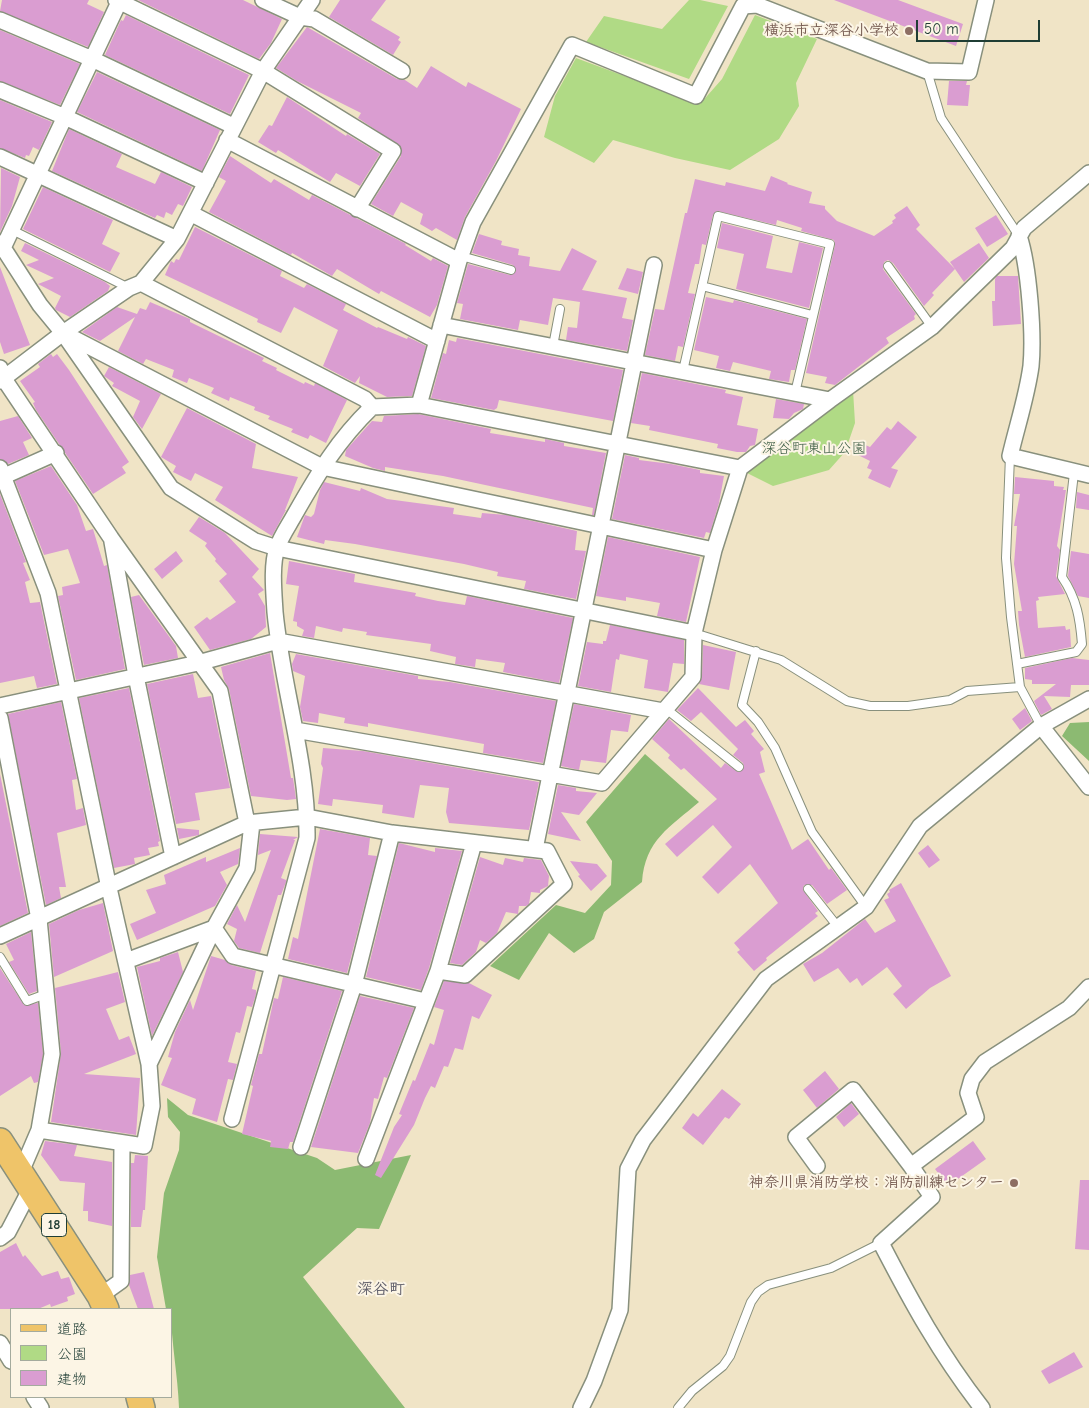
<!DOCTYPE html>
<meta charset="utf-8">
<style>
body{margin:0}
#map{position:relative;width:1089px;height:1408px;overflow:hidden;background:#f0e4c6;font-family:"Comic Neue","Klee One",sans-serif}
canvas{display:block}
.legend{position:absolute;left:10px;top:1308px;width:162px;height:90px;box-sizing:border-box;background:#fcf5e5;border:1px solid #a4ab9e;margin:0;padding:6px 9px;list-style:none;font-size:15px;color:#1f3d34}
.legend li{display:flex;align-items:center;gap:10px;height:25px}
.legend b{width:25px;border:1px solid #a4ab9e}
.scale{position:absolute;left:916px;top:20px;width:124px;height:22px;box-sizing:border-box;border:2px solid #1f3d34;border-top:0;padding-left:6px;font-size:15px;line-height:18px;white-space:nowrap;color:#1f3d34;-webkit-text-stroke:4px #fcf5e5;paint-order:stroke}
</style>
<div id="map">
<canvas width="1089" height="1408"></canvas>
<ul class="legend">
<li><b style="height:6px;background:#efc469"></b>道路</li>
<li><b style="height:14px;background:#b0da85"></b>公園</li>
<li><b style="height:14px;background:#da9dd1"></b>建物</li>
</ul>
<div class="scale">50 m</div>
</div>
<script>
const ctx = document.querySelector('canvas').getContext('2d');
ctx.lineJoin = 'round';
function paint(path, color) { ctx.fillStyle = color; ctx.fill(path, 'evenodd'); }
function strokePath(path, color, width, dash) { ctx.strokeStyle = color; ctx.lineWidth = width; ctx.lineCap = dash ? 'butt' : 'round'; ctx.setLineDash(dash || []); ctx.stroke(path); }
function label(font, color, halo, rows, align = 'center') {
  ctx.font = font + ' "Comic Neue","Klee One",sans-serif'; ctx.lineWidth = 4; ctx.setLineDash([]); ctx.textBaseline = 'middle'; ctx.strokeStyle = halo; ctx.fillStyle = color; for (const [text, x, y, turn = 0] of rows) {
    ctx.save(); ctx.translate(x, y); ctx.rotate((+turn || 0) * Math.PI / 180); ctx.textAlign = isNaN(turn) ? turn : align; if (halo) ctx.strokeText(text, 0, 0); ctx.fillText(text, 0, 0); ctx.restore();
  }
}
paint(new Path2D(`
 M689 0H700L728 6 689 79 586 42 604 16 662 29Z
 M755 15 817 39 796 83 799 106 779 139 730 170 675 158 613 140 594 163 544 137 555 96 576 58 700 104 722 79Z
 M853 390 855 423 845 452 829 470 773 486 745 472Z`), '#b0da85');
paint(new Path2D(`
 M1089 722V761L1062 736 1070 723Z
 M645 754 699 802C670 827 645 840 642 882L604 912 594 939 574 953 549 933 519 980 490 966 556 905 585 913 611 885 612 861 586 822Z
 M167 1098 188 1115 317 1158 335 1170 411 1155 379 1229 357 1228 303 1277 405 1408H179C178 1375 171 1343 171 1309H166L157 1257 164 1193 179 1150 180 1132 168 1117Z`), '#8cba72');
paint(new Path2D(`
 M2 0H89L87 4 104 12 88 47 0 11Z
 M138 0H243L282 19 271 43 259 59Z
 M340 0H386L371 20 400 37 398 40 401 42 393 55 329 17Z
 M834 0H898L963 24 956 46Z
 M126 15 249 75 230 114 105 55 121 20 123 21Z
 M307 27 397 79 405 80 417 88 431 66 466 87 468 82 521 109 496 161 465 217 457 240 436 228 432 231 420 224 423 214 401 202 393 216 371 204 401 156V147L358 118 361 113 297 81 276 68Z
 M0 30 80 64 60 105 0 81Z
 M97 72 220 130 202 171 77 112Z
 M949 81H967L966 85H970L968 106 947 105Z
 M287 97 346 136 347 134 380 154 360 186 336 173 330 182 278 150 276 153 258 142 269 125 272 126Z
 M0 100 52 122 39 150 33 147 29 156 26 155 25 158 0 148Z
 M69 129 122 154 116 167 155 184 161 172 192 187 183 206 178 204 172 215 166 212 164 218 157 215 155 218 52 171Z
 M230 156 271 183 274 179 309 200 312 195 406 244 405 245 431 261 433 258 448 266 437 305 430 317 381 291 379 294 337 269 332 276 292 253 291 255 209 212 226 181 219 177Z
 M1 168 20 177 12 206 0 232Z
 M771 176 788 183 787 184 812 192 809 203 825 206V209L837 221 874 236 893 223 892 221 896 218 894 215 907 206 920 225 916 229 955 269 950 262 979 243 989 258 964 282 955 269 932 293 934 295 924 306 893 263 888 260 884 262 883 269 916 314 914 316 915 319 886 338 889 343 835 385 825 383 827 377 806 373 835 245 834 240 801 231 802 228 777 220 776 225 717 211 713 215 706 245 702 244 699 264H695L688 293 695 294 683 347 678 346 675 361 645 355 655 309 664 310 685 213H687L695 179 725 186 726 182 765 191Z
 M43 187 113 220 102 244 120 253 110 272 23 229Z
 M996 215 1008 234 987 247 975 228Z
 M722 223 773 236 766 268 792 273 799 242 823 248 809 308 736 289 744 254 717 248Z
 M195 227 282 271 280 276 304 288 307 284 346 304 343 310 377 328 378 327 407 339 408 337 426 346 412 396 387 397 359 383 360 376 355 383 323 366 338 330 294 307 281 333 257 322 258 319 165 275 171 261 174 263 176 259 179 260Z
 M479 234 502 241 501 245 519 249 518 255 530 257 529 266 560 271 572 248 597 261 582 290 627 298 622 318 633 320 627 351 566 340 568 327 577 328 580 302 553 298 548 325 520 320 518 330 460 319 463 304 457 303 468 264 510 275 516 271 513 265 472 253Z
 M25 243 105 282 110 286 108 291 70 317 56 310 55 308 61 296 38 284 54 278 26 265 39 260 21 251Z
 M0 267 30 345 4 354 0 342Z
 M627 268 643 272 638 294 618 289Z
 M997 276H1018L1021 324 993 326 992 301H995V279Z
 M706 297 733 303 734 300 807 319 795 370H791L789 382 769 379 771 371 733 362 730 371 716 368 719 356 694 350Z
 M150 302 190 319V322L264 358 262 361 277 368 276 370 304 384 305 382 314 386 315 383 347 400 326 443 310 435 308 439 291 432 293 429 268 419 270 416 254 410 255 407 230 397 229 401 211 393 214 388 189 378 187 383 172 377 174 370 146 359 143 364 118 351 135 317 100 341 82 332 117 307 137 314 140 308 146 310Z
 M457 338 623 370 613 421 499 400 497 408 494 410 431 398 443 353 446 354 449 340 456 342Z
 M51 354 53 357 57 354 69 370 129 462 122 467 126 473 93 494 36 410 33 403 35 402 20 381 40 367 38 364Z
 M109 367 161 394 142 429 133 417 140 401 112 386 114 383 104 376Z
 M642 373 726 390 725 393 743 397 737 425 758 429 755 445 750 446 746 452H737L717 448 718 444 649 430 650 426 631 423Z
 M776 399 804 404 803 409 794 413 789 419 773 418Z
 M187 408 256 444 252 468 298 477 285 510H286L272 536 215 500 223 487 195 473 191 481 173 472 176 466 161 457Z
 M418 414 491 429 490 433 545 442V439L564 443V446L606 453 594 515H592L593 508 443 476 385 467V471L373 468 345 456 346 450 372 421 382 422 384 416Z
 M18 416 32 438 23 442 29 455 8 464 0 459V421Z
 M898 421 917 437 891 468 898 470 890 488 868 478 872 470 867 468 870 461 858 455 863 444 870 447 887 427 891 430Z
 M625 455 639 458V460L671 464 700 470V473L724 476 719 503 710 533 706 532 704 538 612 519Z
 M51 466 77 505 86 531 93 529 104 566 107 565 125 669 76 680 58 596 63 595 62 587 80 583 68 549 44 555 15 481Z
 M1015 477 1054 481V486L1064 487 1063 490H1066L1057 546 1060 550 1056 576 1065 594 1038 597 1039 600 1036 601 1038 628 1065 626 1066 630 1070 629 1071 647 1025 657 1019 625 1018 611H1022L1014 564 1017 526H1014L1020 494H1014Z
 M324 482 360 491 361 488 387 499 454 508 453 514 481 518 482 513 506 515 577 531 575 550 586 551 576 599 524 589 526 581 497 576 498 572 464 564 355 544 325 540 324 544 297 537 305 515 311 517 314 514 320 490Z
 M1077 492 1089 495V510L1076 508Z
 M0 494 26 562 23 563 30 580 25 582 30 603 40 602 57 684 37 688 34 676 0 683Z
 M199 517 225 533 259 569 252 577 264 590 258 594 265 606 266 627 251 639 210 650 194 627 207 617 210 620 236 602 219 581 227 574 215 561 216 559 205 546 207 543 189 531Z
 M608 537 700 557 686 622 657 616 660 603 626 597V601L596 596Z
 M176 551 183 561 162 579 154 569Z
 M1071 551 1089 554V598L1078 596 1068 576Z
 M289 561 355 574 354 582 416 593 415 596 438 601 465 605 467 596 573 618 559 683 503 672 505 663 476 659 475 667 455 664 456 657 430 651 431 644 366 635 367 632 343 628 342 632 316 626 314 638 302 636 304 630 297 626V622L293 621 299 586 286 584Z
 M139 595 176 646 178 658 144 665 131 597Z
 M610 625 684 640V664L673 663 668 692 644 688 648 660 620 654 619 660 616 659 611 692 578 686 587 642 603 644V641H606Z
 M703 645 736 652 729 690 699 684 702 677Z
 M270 653 291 778H293L296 799 287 800 251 796 229 689 224 680 221 667Z
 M296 654 418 676V679L450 682 556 701 543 763 483 753 484 744 368 723V727L344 723 345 718 319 713 318 723 303 721 300 707 305 676 293 671 292 664Z
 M1072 658 1089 660V685H1071L1070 697 1044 696 1052 709 1041 715 1034 701 1056 684H1032V680L1025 679V668Z
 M193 674 198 698 211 696 230 788 195 793 200 820 176 824 147 684Z
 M129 688 160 841 158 842 159 846 148 848 150 855 134 858 135 864 114 868 79 698Z
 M698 688 736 727 745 720 754 731 751 734 764 749 760 752 765 772 759 774 792 850 808 839 829 870 831 868 847 890 827 904 812 885H804L803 890 818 911 815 913 818 916 766 958 767 960 754 971 737 952 740 950 734 943 778 903 750 864 718 894 702 877 732 847 713 825 677 857 665 844 717 799 684 768 681 770 668 758 670 755 652 739 669 719 721 768 725 763 738 772 744 768 743 763 733 755 738 749 701 712 691 721 677 710Z
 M61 702 77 779 72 780 76 810 83 808 86 825 57 833 66 887H59L61 898 46 905 8 714Z
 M574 704 631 715 628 732 611 730 606 763 581 760 579 770 561 766Z
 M1025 708 1032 721 1020 730 1012 719Z
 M323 748 363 751 539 782 529 830 449 823 446 812 449 788 420 785 414 818 382 813 383 805 333 799 332 806 318 804 323 768 321 764Z
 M0 774 28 913 0 926Z
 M558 785 576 788V791L597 793 579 815 561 812 581 841 548 834Z
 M177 828 199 830V835L179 839Z
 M320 829 370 838 368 855 377 856 347 973 288 959 293 937 298 939Z
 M260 834 298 837 293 840H295L281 878 286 880V882L281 895H278L260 953 239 948 234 941 237 929 227 924 237 905 245 922 271 850 258 855Z
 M399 843 435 852V848L462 851 429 968 421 990 366 977Z
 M928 845 940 860 929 868 918 853Z
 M240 848 238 864 220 872 227 885 215 906 137 940 130 924 156 913 146 890 166 884 164 875 206 857V862Z
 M480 857 503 865 505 858 523 862 524 858 541 860 549 876 548 886 540 890V893L531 892 529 904 526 906H519L518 914 506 912 497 933 486 943 480 940 476 952 462 965 450 963Z
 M570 861 597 864 607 876 591 891 578 876 580 875Z
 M901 883 951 976 930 988 906 1009 893 994 902 986 887 967 862 986 857 978 850 983 838 968 814 982 803 964 822 953 865 919 875 933 896 921 884 900 889 898 887 894 890 892 889 890Z
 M103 903 113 951 54 977 49 924 79 910Z
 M31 932 37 991 29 994 9 962 14 960 6 944Z
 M178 952 183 972 152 1036 137 967 160 961V958Z
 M211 956 225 960 231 965 256 971 252 989 256 990V994L252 1007 247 1006 240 1033 236 1032 228 1062 237 1064 233 1080 228 1079 217 1122 192 1114 196 1099 161 1085 172 1058 168 1057 175 1032 190 1000 193 1010Z
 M0 968 24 1005 38 1003 43 1054 38 1082 34 1083 31 1076 0 1096Z
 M118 972 125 1002 106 1009 119 1040 129 1036 136 1054 84 1074 140 1078 136 1135 51 1122 61 1053 55 988Z
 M283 977 342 991 293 1142H290L288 1149 270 1147 271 1141 242 1134 253 1086 251 1085 259 1054H262L274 998 278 999Z
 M444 981 469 983 492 995 479 1019 472 1016 463 1050 455 1048 448 1067 444 1066 435 1088 431 1086 425 1098 414 1125 381 1178 375 1175 394 1127 402 1115 399 1114 413 1080 415 1081 430 1043 434 1045 444 1010 434 1007Z
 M360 996 414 1008 387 1078 384 1077 378 1099 374 1098 370 1123 358 1153 311 1147Z
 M825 1071 839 1089 817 1108 803 1090Z
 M722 1089 741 1104 729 1119 725 1117 703 1145 682 1128 693 1113 698 1117Z
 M851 1103 859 1114 844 1127 836 1117Z
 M45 1141 77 1145 74 1156 112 1162V1226L88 1221V1211H83L85 1183 60 1181 41 1155Z
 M973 1141 986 1159 948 1186 935 1169Z
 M135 1155 148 1156 145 1210H143L141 1227H131V1163H134Z
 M1080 1180H1089V1250L1075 1249Z
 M16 1243 23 1257 25 1255 42 1276 58 1271 61 1279 69 1277 75 1294 67 1297 68 1301 51 1307 50 1304 38 1309H0V1252Z
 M144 1272 154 1309H138L129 1285 130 1275Z
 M1074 1352 1083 1367 1049 1384 1041 1371Z`), '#da9dd1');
const service = new Path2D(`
 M927 71 941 118 1019 236
 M12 230 129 288
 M461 256 511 270
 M888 266 932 327
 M702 286 812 315
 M553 346 560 309
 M683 371 718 216 830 244 795 393
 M1010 456 1006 558 1011 617 1020 687 1041 726
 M694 633 781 660 847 701 870 706H908L950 700 967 691 1020 687
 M756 651 742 705 758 722 775 748 812 832 866 907
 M1017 664 1076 652 1082 644C1080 619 1077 599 1062 577L1074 473
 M665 708 739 767
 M808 889 838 927
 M0 957 27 1001 46 994
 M678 1408 692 1391 723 1366 730 1356 751 1302 758 1292 768 1285 831 1268 881 1243`);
const minor = new Path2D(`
 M116 0 263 71 393 151 357 209
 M263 0 300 17 314 19 402 71
 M0 20 92 59 233 126
 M0 90 65 117 206 183
 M227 140 459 261
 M0 157 177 239
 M192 214 437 341
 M1019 236C1029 266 1034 334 1031 366 1027 396 1017 426 1010 456L1089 475
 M0 243 40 305 63 333 171 488 255 541 277 548 694 633
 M3 248 120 0
 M141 283 365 399 372 407 419 405 740 468
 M441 325 830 400
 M67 335 322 467 714 550
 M0 368 4 379 111 538 220 691 247 823
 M0 381 63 333 129 288 141 283 177 239 263 71 312 0
 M419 405 459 261 473 222 572 45 696 96 743 6 757 5 927 71 969 72 986 0
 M0 468 48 593 109 888 149 1064 152 1106 144 1146 39 1130
 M0 478 56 453
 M112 542 136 676 173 857
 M0 706 198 663 278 641 663 711
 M0 718 39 919 52 1054 39 1130 21 1172
 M1041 726 1089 787
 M295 730 602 783 693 677 694 633 714 550 740 468 830 400 932 327 1013 248 1024 228 1089 173
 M535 849 654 265
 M0 936 247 823 307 817 392 833 547 851 564 884 465 975 438 971
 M126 961 214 928 233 956 425 1001
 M149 1064 214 928 247 868 252 823
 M232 1119 307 838C308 762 282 687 275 612 274 594 271 565 277 548 281 536 289 525 295 514 319 472 337 441 372 407
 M301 1147 354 985 392 833
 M366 1159 438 971 474 843
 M817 1166 796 1137 853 1090 911 1166
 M0 1238 8 1232 30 1190
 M100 1296 121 1281 122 1143
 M0 1343 11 1361
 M34 1397 41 1408
 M581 1408 594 1381 620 1310 628 1169 643 1140 766 979 866 907 920 826 1041 726 1089 699
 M982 1408C940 1354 912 1303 881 1243L932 1197 911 1166 976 1117 968 1093 972 1079 985 1062 1069 1008 1089 987`);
const primary = new Path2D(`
 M0 1141 100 1296 106 1309
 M139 1397 142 1408`);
strokePath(service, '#88907d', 10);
strokePath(minor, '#88907d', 18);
strokePath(primary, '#88907d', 28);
strokePath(service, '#fff', 8);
strokePath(minor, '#fff', 15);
strokePath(primary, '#efc469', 25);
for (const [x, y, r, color] of [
 [909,31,5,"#8d6e63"],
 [1014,1183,5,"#8d6e63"]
]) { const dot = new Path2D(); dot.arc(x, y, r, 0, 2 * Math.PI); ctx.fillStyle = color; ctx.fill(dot); strokePath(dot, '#fcf5e5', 2); }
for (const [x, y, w] of [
 [54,1225,25]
]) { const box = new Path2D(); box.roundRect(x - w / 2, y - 11.5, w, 23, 4); ctx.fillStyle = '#fcf5e5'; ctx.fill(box); strokePath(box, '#1f3d34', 1); }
label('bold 14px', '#1f3d34', null, [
 ["18",54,1225]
]);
label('bold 15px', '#785e54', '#fcf5e5', [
 ["横浜市立深谷小学校",899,31],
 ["神奈川県消防学校：消防訓練センター",1004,1183]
], 'right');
label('15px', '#3c5c44', '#fcf5e5', [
 ["深谷町東山公園",814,449]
]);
label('bold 16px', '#605f6b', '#fcf5e5', [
 ["深谷町",381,1289]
]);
</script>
